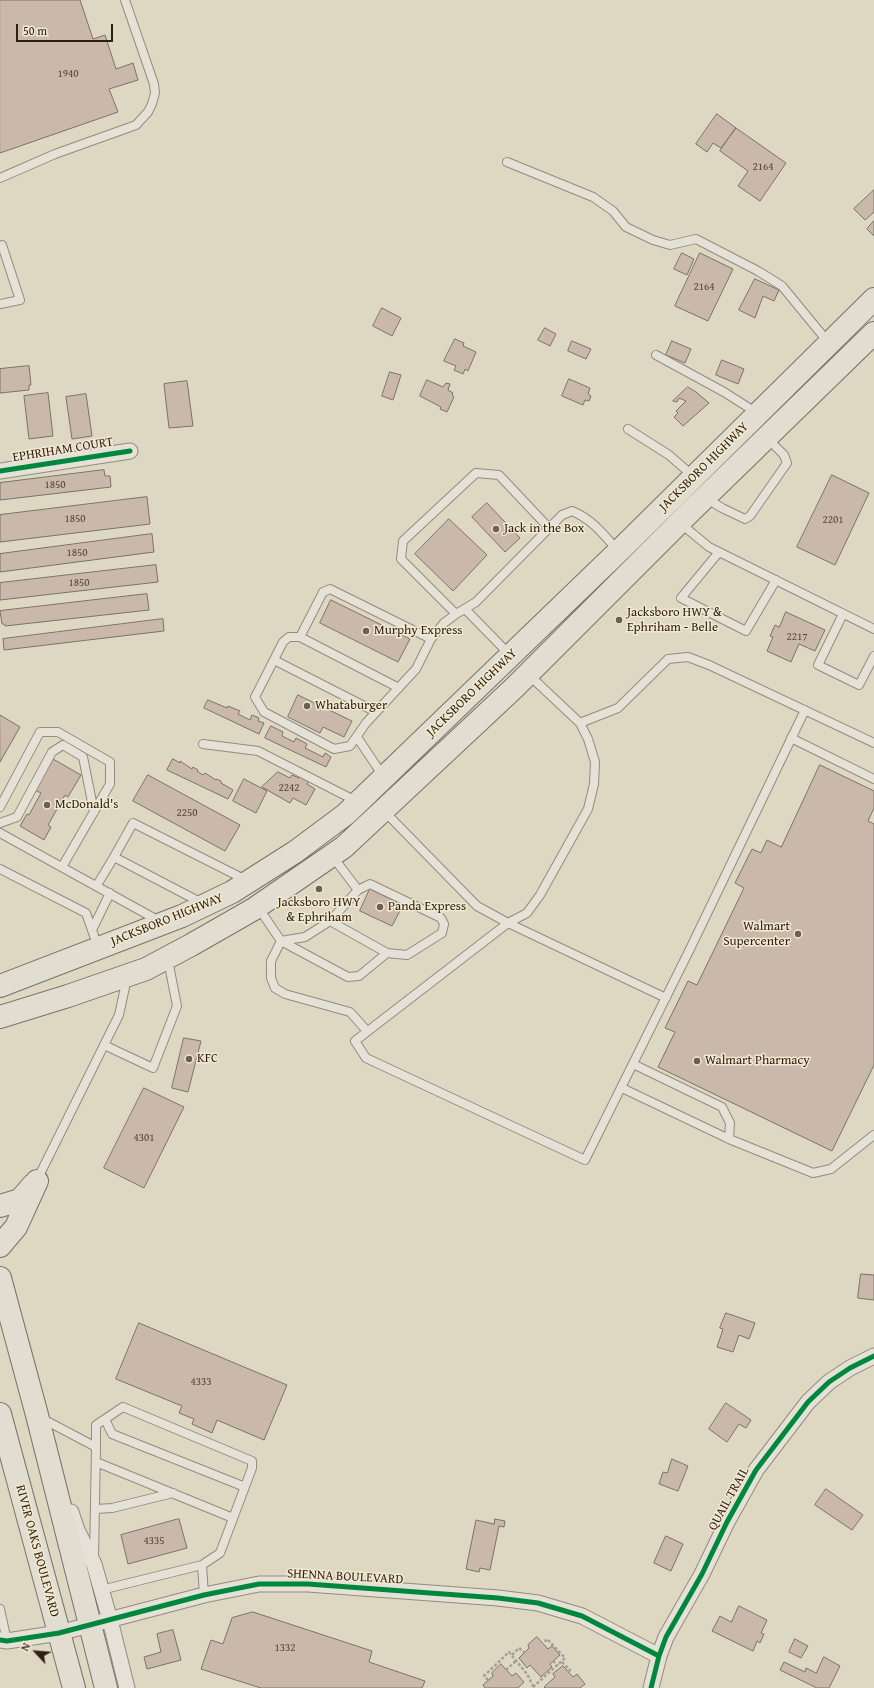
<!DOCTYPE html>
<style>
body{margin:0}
#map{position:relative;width:874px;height:1688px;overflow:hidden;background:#ded7c2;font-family:"Gentium Book Plus",serif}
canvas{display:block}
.north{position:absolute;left:16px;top:1632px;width:40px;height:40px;-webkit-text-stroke:3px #f1e9d0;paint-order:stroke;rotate:296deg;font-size:11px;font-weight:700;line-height:16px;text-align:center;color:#301e15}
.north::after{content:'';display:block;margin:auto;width:14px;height:18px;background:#301e15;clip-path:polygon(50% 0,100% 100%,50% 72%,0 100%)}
.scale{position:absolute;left:16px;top:24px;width:97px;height:18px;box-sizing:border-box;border:2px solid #301e15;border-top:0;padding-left:5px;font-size:12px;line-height:14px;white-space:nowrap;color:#301e15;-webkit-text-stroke:3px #f1e9d0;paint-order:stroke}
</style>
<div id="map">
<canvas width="874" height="1688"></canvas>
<div class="north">N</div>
<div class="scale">50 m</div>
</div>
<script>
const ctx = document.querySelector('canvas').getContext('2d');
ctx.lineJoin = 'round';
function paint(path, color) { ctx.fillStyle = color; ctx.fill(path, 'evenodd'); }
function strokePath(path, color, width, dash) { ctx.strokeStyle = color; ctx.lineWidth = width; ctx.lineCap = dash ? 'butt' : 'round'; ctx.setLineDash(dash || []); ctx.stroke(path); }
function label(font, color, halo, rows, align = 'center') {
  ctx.font = font + ' "Gentium Book Plus",serif'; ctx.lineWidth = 3; ctx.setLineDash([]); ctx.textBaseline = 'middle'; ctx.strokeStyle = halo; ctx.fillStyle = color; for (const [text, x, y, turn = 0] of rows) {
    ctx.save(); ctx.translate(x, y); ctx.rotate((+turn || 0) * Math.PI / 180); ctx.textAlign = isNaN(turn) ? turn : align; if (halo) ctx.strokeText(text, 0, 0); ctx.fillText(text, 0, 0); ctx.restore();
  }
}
const building = new Path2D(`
 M0 0H80L93 39 105 35 116 69 133 63 138 80 109 89 118 112 0 153Z
 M717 114 736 128 721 148 713 143 707 152 696 144Z
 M736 128 786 163 760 201 738 186 748 171 720 151Z
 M874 190V212L865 220 854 209Z
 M874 221V236L867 229Z
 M682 253 694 259 687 275 674 269Z
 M700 253 733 269 708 321 675 306Z
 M755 279 779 290 774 301 763 296 755 318 739 310Z
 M382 308 401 318 392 336 373 326Z
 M545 328 556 334 550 346 538 340Z
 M455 339 464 343 463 346 476 352 468 371 465 369 463 374 454 370 456 366 444 361Z
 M572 341 591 349 586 359 568 351Z
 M672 341 691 349 685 363 666 355Z
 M722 360 744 369 738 384 716 375Z
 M29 366 31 385H29V390L0 393V369Z
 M390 372 401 375 393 400 382 396Z
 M569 379 590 388 588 394 591 396 589 401 585 400 583 405 562 396Z
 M427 380 443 387 446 383 450 384 448 390 453 393 452 395 454 397 447 412 440 409 441 407 420 396Z
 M187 381 193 426 169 428 164 384Z
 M688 387 696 392 709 403 683 426 674 417 678 413 676 411 686 401 679 398 677 402 673 401Z
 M48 393 53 436 29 439 24 396Z
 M86 394 92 436 72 439 66 397Z
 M104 470 105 476H110L111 487 0 500V483Z
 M832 475 869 493 835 565 797 547Z
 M147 497 150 524 0 542V515Z
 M487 503 520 538 505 552 472 517Z
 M449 519 487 555 453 591 415 554Z
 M152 534 154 552 0 572V554Z
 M156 565 158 582 0 600V583Z
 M147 594 149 610 5 626 4 624H2L0 611Z
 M331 600 410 639 398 662 320 623Z
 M786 612 825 630 815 651 799 644 791 662 767 651 773 637 770 636 775 625 779 627Z
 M163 619 164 631 4 650 3 639Z
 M298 695 352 721 344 737 323 727 320 733 288 717Z
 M208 700 227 708 228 706 240 711 238 714 250 720 252 715 259 718 258 721 264 723 259 734 204 708Z
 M0 715 20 727 0 762Z
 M271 726 283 732 282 736 294 742 296 738 307 744 305 748 323 757 325 753 331 757 326 767 265 738Z
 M53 759 81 775 68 797 65 795 48 825 51 827 44 840 20 826 27 814 29 815 41 793 35 790Z
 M173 759 180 763V761L192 769 193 767 198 770 197 771 203 775 205 773 216 780V779L221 781V783L233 790 228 799 167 770Z
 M820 765 874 791V808L868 821 874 824V1065L832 1151 658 1067 675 1032 665 1028 688 981 697 985 744 888 735 883 752 849 761 853 767 840 781 847Z
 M278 772 290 778 292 775 299 778 300 776 309 781 307 784 315 789 306 805 293 798 290 803 262 787Z
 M148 775 240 825 225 851 133 801Z
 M244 779 267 791 256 813 233 801Z
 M370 889 403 905 392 926 360 911Z
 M184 1038 201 1041 188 1092 172 1088Z
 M144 1088 184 1107 144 1188 104 1168Z
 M861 1274 874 1275V1300L858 1298Z
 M726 1313 755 1323 749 1339 739 1335 733 1352 717 1347 723 1329 720 1328Z
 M139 1323 287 1385 264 1440 217 1420 212 1433 192 1424 194 1419 179 1413 182 1406 116 1379Z
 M726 1403 751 1420 746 1428 739 1424 727 1442 709 1429Z
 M672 1459 688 1466 678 1491 659 1484 663 1472 667 1473Z
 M826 1489 863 1515 852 1530 815 1505Z
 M179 1519 187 1548 128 1564 121 1535Z
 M495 1519 505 1521 504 1527 499 1526 490 1570 480 1568 479 1572 466 1569 476 1520 494 1524Z
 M666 1536 683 1544 671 1571 654 1563Z
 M739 1606 767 1620 761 1633 764 1634 760 1643 757 1641 753 1651 712 1631 720 1616 731 1622Z
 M253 1612 372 1651 369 1662 425 1681 422 1688H261L201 1669 211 1640 223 1644 232 1618Z
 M173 1630 181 1660 147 1669 144 1657 161 1652 157 1634Z
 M537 1637 548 1649 552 1646 560 1655 550 1664 552 1667 541 1677 530 1665 527 1668 519 1658 529 1648 528 1645Z
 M795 1639 808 1646 801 1658 789 1652Z
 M824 1657 840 1666 829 1688H817L780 1670 784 1662 805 1672 806 1668 816 1673Z
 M501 1664 512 1676 516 1673 524 1682 518 1688H485L483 1685 493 1676 492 1673Z
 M563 1666 573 1677 577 1674 585 1684 580 1688H545L544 1687 555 1677 553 1674Z`);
paint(building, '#cab9aa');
strokePath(building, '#797368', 1);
const service = new Path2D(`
 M507 162 593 197 613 211 626 227 653 240 670 245 696 239 758 271 782 286 828 342
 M0 178 55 154 136 125 148 112 152 104 155 93 154 84 125 0
 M0 304 20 300 2 245
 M656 355 724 392 757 413
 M628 429 669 455 693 476
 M706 498 722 508 745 519 750 516 787 463 784 455 767 438
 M680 523 709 547 874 629
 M719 552 681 598 746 631 776 580
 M465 609 510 655
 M456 614 401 559 403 541 476 473 499 475 549 528
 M843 614 818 665 859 685 874 656
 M300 637 399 688
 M431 639 330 589 323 592 300 637H289L283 642 255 697 264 712 334 749 350 746 366 723 416 669 431 639 444 623 456 614 476 602 562 515 572 511C592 519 604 535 618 551
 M274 660 376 712
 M529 675 580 723 588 739 595 762 594 784 588 809 540 895 527 913 508 923 355 1041 366 1058 585 1160 690 949 805 710
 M580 723 618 708 668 659 688 657 709 665 874 743
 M357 737 383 776
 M791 738 874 779
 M203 744 258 751 356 801
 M0 807 40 732H58L110 762V784L62 867
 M384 811 477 906 508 923 666 998
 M0 823 17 817 52 752 63 745 83 757 94 812
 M0 833 161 922
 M333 857 358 890
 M0 869 86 913 98 947
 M97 885 114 857
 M202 903 114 857 133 823 246 880
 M258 907 281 941 348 977 359 976 387 953 407 955 442 933 444 924 441 918 370 884 358 890 330 921 305 937 281 941
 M330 921 387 953
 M92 930 110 893
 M281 941 271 961V978L275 988 285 994 350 1012 367 1031
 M104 1045 153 1068 177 1006 168 960
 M633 1064 722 1107 730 1123 729 1139
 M622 1088 729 1139 813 1173 831 1169 874 1135
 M37 1180 119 1015 127 978
 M41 1418 96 1447 94 1559
 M105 1419 112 1434 245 1487
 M96 1447V1425L123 1407 252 1461V1468L220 1553 202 1565 101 1590
 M96 1462 233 1518
 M96 1509 112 1508 173 1493
 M202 1565 204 1595
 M0 1609 7 1641`);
const minor = new Path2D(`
 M0 471 130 451
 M71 1512 77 1530 94 1564 110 1620 127 1688
 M0 1640 7 1641 59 1633 204 1595 259 1584H308L498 1598 538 1603 582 1616 659 1656
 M651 1688 659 1656 666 1637 702 1574 727 1522 756 1470 808 1402 829 1382 850 1368 874 1356`);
const primary = new Path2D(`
 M0 986 182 916 232 892 295 852 346 814 623 547 874 299
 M0 1017 68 996 146 969 191 945 254 909 344 847 514 688 692 510 874 333
 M0 1206 20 1200 33 1185
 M0 1246 16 1227 37 1181
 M0 1278 37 1415 106 1688
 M0 1414 74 1688`);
strokePath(service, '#928c7f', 10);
strokePath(minor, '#928c7f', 17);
strokePath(primary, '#797368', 24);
strokePath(new Path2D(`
 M512 1655 519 1648 525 1653
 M553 1661 558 1666
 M562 1662 570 1670 568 1672
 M506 1670 517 1660
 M488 1680 484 1676 509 1652 527 1674 534 1688
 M533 1687 565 1658 547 1639 543 1644`), '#a4a097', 2.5, [3, 2]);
strokePath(service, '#e5e1d7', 8);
strokePath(minor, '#e5e1d7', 15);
strokePath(primary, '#e1ddd0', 22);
strokePath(new Path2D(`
 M0 471 130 451
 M0 1640 7 1641 59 1633 204 1595 259 1584H308L498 1598 538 1603 582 1616 659 1656
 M651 1688 659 1656 666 1637 702 1574 727 1522 756 1470 808 1402 829 1382 850 1368 874 1356`), '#00873e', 5);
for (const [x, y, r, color] of [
 [496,529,4,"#6d5f52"],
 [619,620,4,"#6d5f52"],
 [366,631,4,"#6d5f52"],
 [307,706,4,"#6d5f52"],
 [47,805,4,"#6d5f52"],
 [319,889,4,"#6d5f52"],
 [380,907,4,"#6d5f52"],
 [798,934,4,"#6d5f52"],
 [189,1059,4,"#6d5f52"],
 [697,1061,4,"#6d5f52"]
]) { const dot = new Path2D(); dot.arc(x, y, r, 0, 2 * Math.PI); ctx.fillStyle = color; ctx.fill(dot); strokePath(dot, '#f1e9d0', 1.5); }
label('11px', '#56453a', null, [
 ["1940",68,74],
 ["2164",763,167],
 ["2164",704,287],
 ["1850",55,485],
 ["1850",75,519],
 ["2201",833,520],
 ["1850",77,553],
 ["1850",79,583],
 ["2217",797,637],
 ["2242",289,788],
 ["2250",187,813],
 ["4301",144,1138],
 ["4333",201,1382],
 ["4335",154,1541],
 ["1332",285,1648]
]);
label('13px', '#301e15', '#f1e9d0', [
 ["EPHRIHAM COURT",63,450,-9],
 ["JACKSBORO HIGHWAY",704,467,-45],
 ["JACKSBORO HIGHWAY",472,693,-44],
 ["JACKSBORO HIGHWAY",167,920,-22],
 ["QUAIL TRAIL",729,1499,-61],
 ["RIVER OAKS BOULEVARD",37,1551,75],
 ["SHENNA BOULEVARD",345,1577,3]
]);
label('13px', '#301e15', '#f1e9d0', [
 ["Jack in the Box",504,529],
 ["Jacksboro HWY &",627,613],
 ["Ephriham - Belle",627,628],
 ["Murphy Express",374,631],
 ["Whataburger",315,706],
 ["McDonald's",55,805],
 ["Jacksboro HWY",319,903,"center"],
 ["& Ephriham",319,918,"center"],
 ["Panda Express",388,907],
 ["Walmart",790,927,"right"],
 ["Supercenter",790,942,"right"],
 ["KFC",197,1059],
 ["Walmart Pharmacy",705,1061]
], 'left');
</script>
